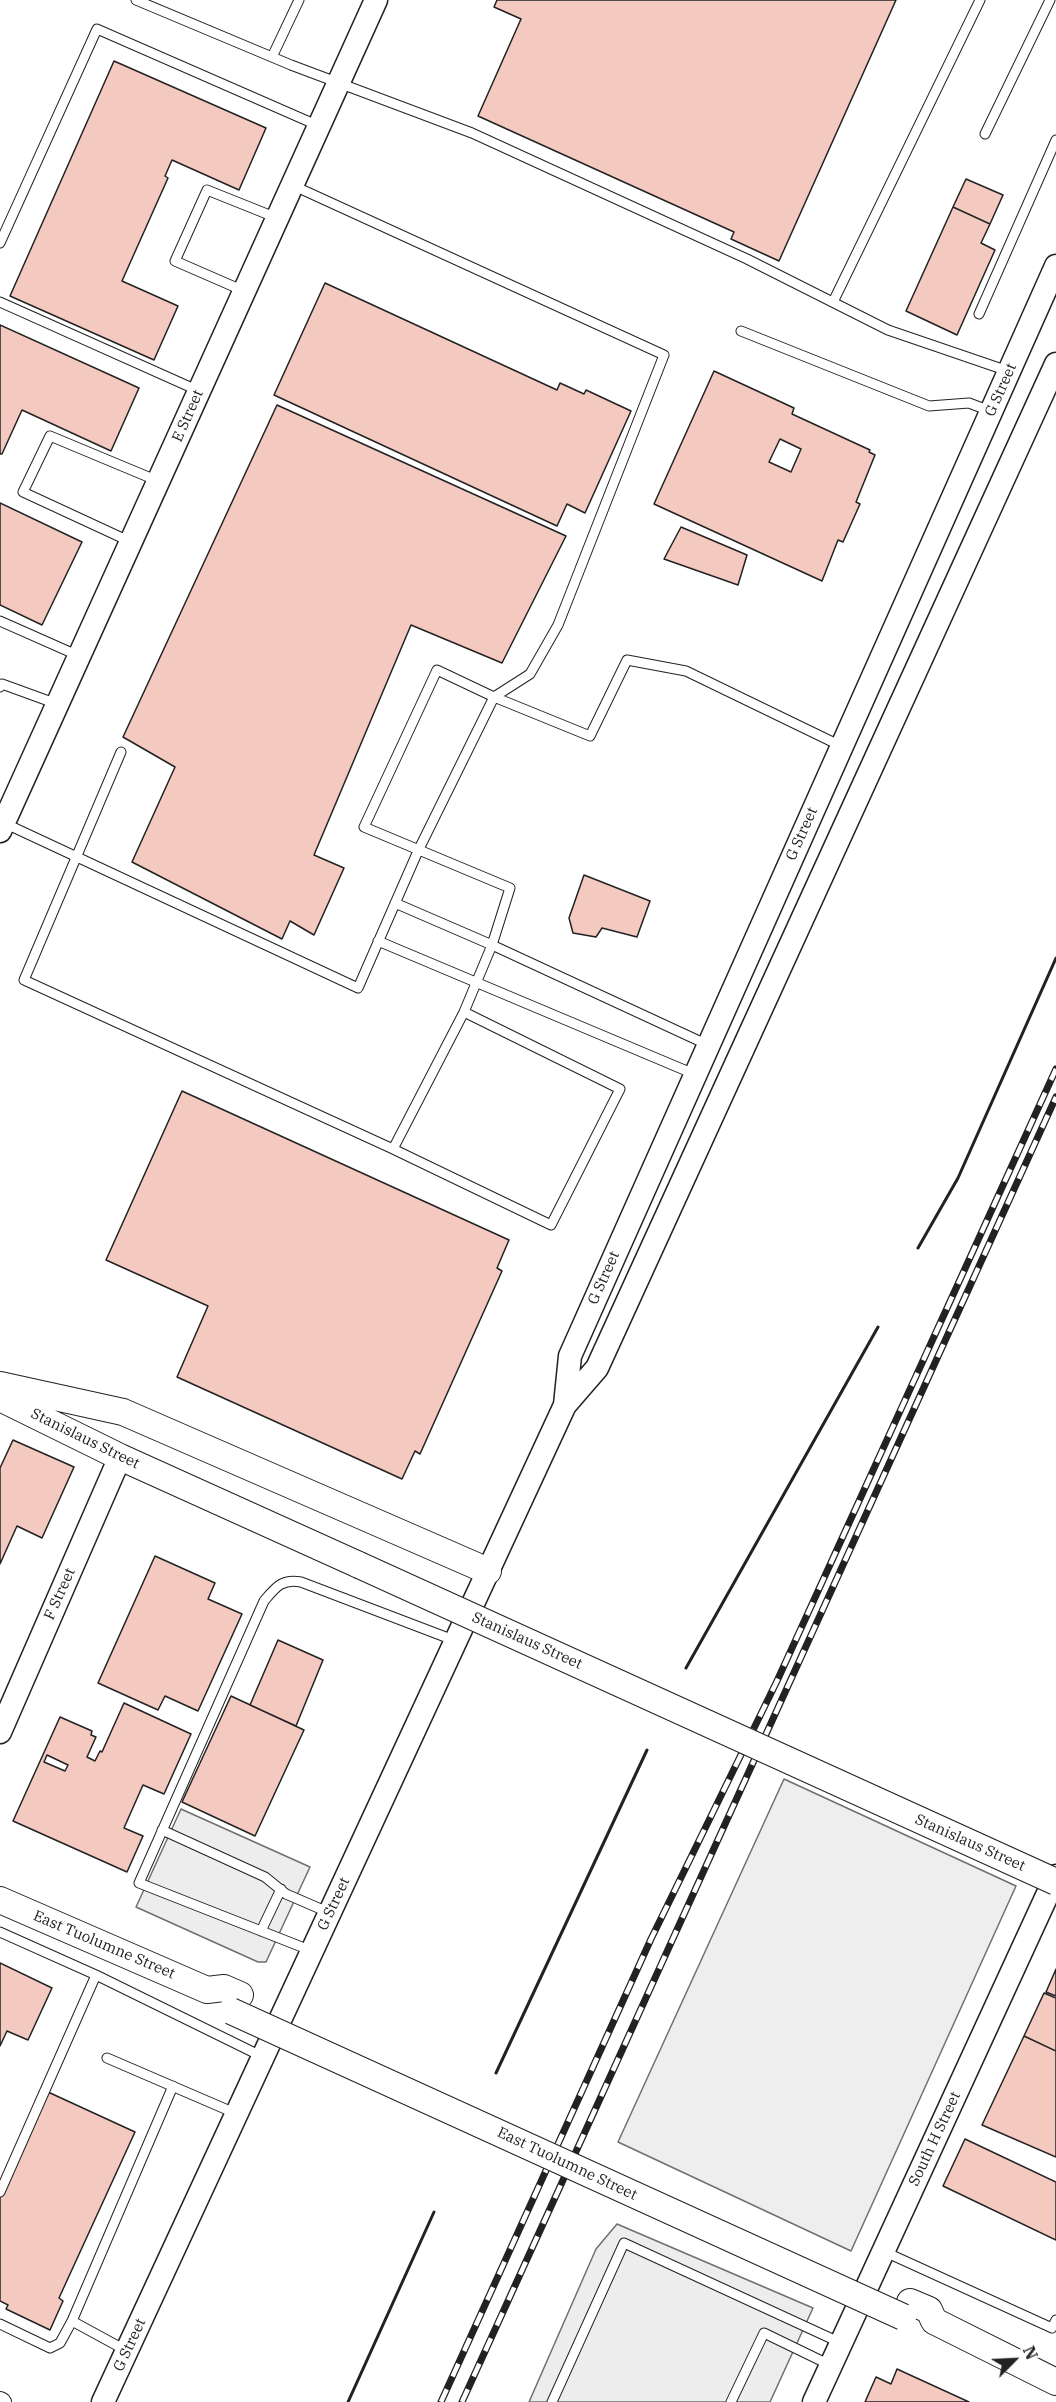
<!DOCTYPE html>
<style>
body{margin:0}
#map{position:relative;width:1056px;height:2402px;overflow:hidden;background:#fff;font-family:"IBM Plex Serif",serif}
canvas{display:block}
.north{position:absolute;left:984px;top:2330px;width:60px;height:60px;-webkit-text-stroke:4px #fff;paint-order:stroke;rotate:66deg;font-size:16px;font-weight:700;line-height:24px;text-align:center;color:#222}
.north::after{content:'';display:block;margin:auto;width:21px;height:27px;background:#222;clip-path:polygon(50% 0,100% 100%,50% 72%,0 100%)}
</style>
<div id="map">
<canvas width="1056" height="2402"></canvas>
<div class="north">N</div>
</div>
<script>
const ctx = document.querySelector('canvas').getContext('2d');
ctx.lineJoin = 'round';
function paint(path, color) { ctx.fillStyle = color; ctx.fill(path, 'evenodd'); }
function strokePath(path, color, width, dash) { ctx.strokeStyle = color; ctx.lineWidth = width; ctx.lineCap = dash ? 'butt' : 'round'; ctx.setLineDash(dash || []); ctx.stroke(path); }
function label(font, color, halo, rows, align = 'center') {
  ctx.font = font + ' "IBM Plex Serif",serif'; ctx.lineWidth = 4.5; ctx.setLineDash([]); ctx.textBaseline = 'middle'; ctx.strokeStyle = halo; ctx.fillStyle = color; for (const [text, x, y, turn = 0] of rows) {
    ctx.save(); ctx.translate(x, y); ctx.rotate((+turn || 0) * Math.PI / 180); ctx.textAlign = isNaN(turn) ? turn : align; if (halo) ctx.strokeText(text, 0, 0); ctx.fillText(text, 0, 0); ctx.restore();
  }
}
const green = new Path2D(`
 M784 1779 1016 1886 851 2251 618 2142Z`);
paint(green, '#eee');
strokePath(green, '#6f6f6f', 1.5);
const parking = new Path2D(`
 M181 1809 310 1867 266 1962H258L136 1907Z
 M617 2224 813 2308 770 2402H529L596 2249Z`);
paint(parking, '#ededed');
strokePath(parking, '#6f6f6f', 1.5);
const building = new Path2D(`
 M497 0H896L779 261 731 239 734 232 478 116 521 19 494 7Z
 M114 61 266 128 239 190 172 160 165 176 168 178 122 281 178 306 154 360 10 296Z
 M966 179 1003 195 990 224 953 207Z
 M953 207 990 224 981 243 995 250 957 335 906 311Z
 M325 283 557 390 560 383 584 394 586 390 631 411 585 513 567 504 557 526 274 395Z
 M0 325 139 388 111 451 22 410 2 454H0Z
 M714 371 794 408 792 414 870 450 869 452 875 455 856 502 860 504 843 542 838 540 822 581 654 504ZM780 439 801 449 791 472 769 462Z
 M277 405 566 536 502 663 411 625 314 855 344 868 314 935 290 921 282 939 132 862 175 767 123 737Z
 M0 503 82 542 42 625 0 605Z
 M681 527 747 555 738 585 664 559Z
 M584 875 650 901 637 937 602 928 596 937 573 933 569 918Z
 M182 1091 509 1240 497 1268 502 1271 420 1454 415 1451 402 1479 177 1377 208 1306 106 1260Z
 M13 1440 74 1467 42 1538 17 1526 0 1564V1468Z
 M155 1556 215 1583 208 1599 242 1614 198 1711 165 1696 158 1710 98 1683Z
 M278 1640 323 1660 296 1726 250 1705Z
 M231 1696 304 1730 255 1836 182 1802Z
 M124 1703 191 1734 164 1794 143 1785 124 1828 143 1836 127 1872 13 1821 60 1717 92 1731 91 1735 96 1737 87 1757 95 1761 100 1751 102 1752ZM47 1755 68 1765 65 1771 44 1762Z
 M0 1963 52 1988 28 2040 7 2031 0 2046Z
 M1056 1969V1996L1046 1992Z
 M1044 1993 1056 1998V2051L1024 2036Z
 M1024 2036 1056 2051V2157L982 2125Z
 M48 2092 135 2132 59 2298 63 2301 50 2330 6 2309 8 2305 0 2301V2197Z
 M965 2139 1056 2182V2240L943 2186Z
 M897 2369 969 2402H865L876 2377 891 2384Z`);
paint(building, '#f3c9c0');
strokePath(building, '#222', 1.5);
const service = new Path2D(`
 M136 0 291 65 472 133 747 259 888 330 1008 371
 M272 57 299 0
 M985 134 1050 0
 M292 185 664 355 558 625 530 674 494 697
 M0 243 97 29 319 126
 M244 291 175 261 207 190 277 218
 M0 302 199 391
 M833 302 980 0
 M979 314 1056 140
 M741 331 929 406 969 403 990 411
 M131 542 23 492 50 436 158 481
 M0 621 79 656
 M0 687 2 684 57 704
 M494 697 590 736 627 660 686 671 841 746
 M121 752 24 980 393 1149
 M4 823 358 988 418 851 494 697 437 670 364 827 510 888 492 945 464 1012 393 1149 551 1225 620 1089 464 1012
 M395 903 492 945 708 1045
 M378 941 694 1074
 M162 1830 265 1877 286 1894 330 1913
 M261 1931 281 1889
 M0 1932 96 1975 263 2057
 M312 1951 139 1883 264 1601C275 1588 282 1578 301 1582L456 1641
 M107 2058 237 2114
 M0 2192 96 1975
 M883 2251 1052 2328 1056 2320
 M72 2321 127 2351
 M0 2324 50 2348 60 2343 72 2321 173 2086
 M552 2402 624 2243 841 2343
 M731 2402 764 2333 830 2365`);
const minor = new Path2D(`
 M0 2401 2 2402`);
const tertiary = new Path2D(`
 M0 831 376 0
 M565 1405 570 1356 1056 266
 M0 1732 120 1457
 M103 2402 565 1405 597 1368 1056 364
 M814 2402 1056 1876`);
const secondary = new Path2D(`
 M0 1385 123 1412 488 1571
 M0 1398 120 1457 359 1565
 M0 1900 207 1990 224 1988 240 1995
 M910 2302 929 2310 934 2321 1056 2382`);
strokePath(service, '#222', 11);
strokePath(minor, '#222', 20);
strokePath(tertiary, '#222', 25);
strokePath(secondary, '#222', 28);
strokePath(service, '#fff', 9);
strokePath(minor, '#fff', 18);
strokePath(tertiary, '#fff', 22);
strokePath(secondary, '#fff', 26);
const rail = new Path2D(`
 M441 2402 651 1939 777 1681 1056 1069
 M462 2402 1056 1097`);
strokePath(rail, '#222', 7);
strokePath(rail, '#fff', 4.5, [14]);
const secondaryBridge = new Path2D(`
 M359 1565 1056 1882
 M231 2011 903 2317`);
strokePath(secondaryBridge, '#222', 28, []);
strokePath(secondaryBridge, '#fff', 26);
strokePath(new Path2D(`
 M918 1248 958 1178 1056 958
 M686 1668 878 1327
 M496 2073 647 1750
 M348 2402 434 2212`), '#222', 3);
label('15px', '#222', '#fff', [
 ["G Street",1001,390,-66],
 ["E Street",188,416,-66],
 ["G Street",802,834,-66],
 ["G Street",604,1278,-66],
 ["Stanislaus Street",85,1439,26],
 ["F Street",60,1594,-66],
 ["Stanislaus Street",527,1641,24],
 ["Stanislaus Street",970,1843,24],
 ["G Street",334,1904,-65],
 ["East Tuolumne Street",104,1945,23],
 ["South H Street",935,2139,-65],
 ["East Tuolumne Street",567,2164,25],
 ["G Street",130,2345,-65]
]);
</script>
